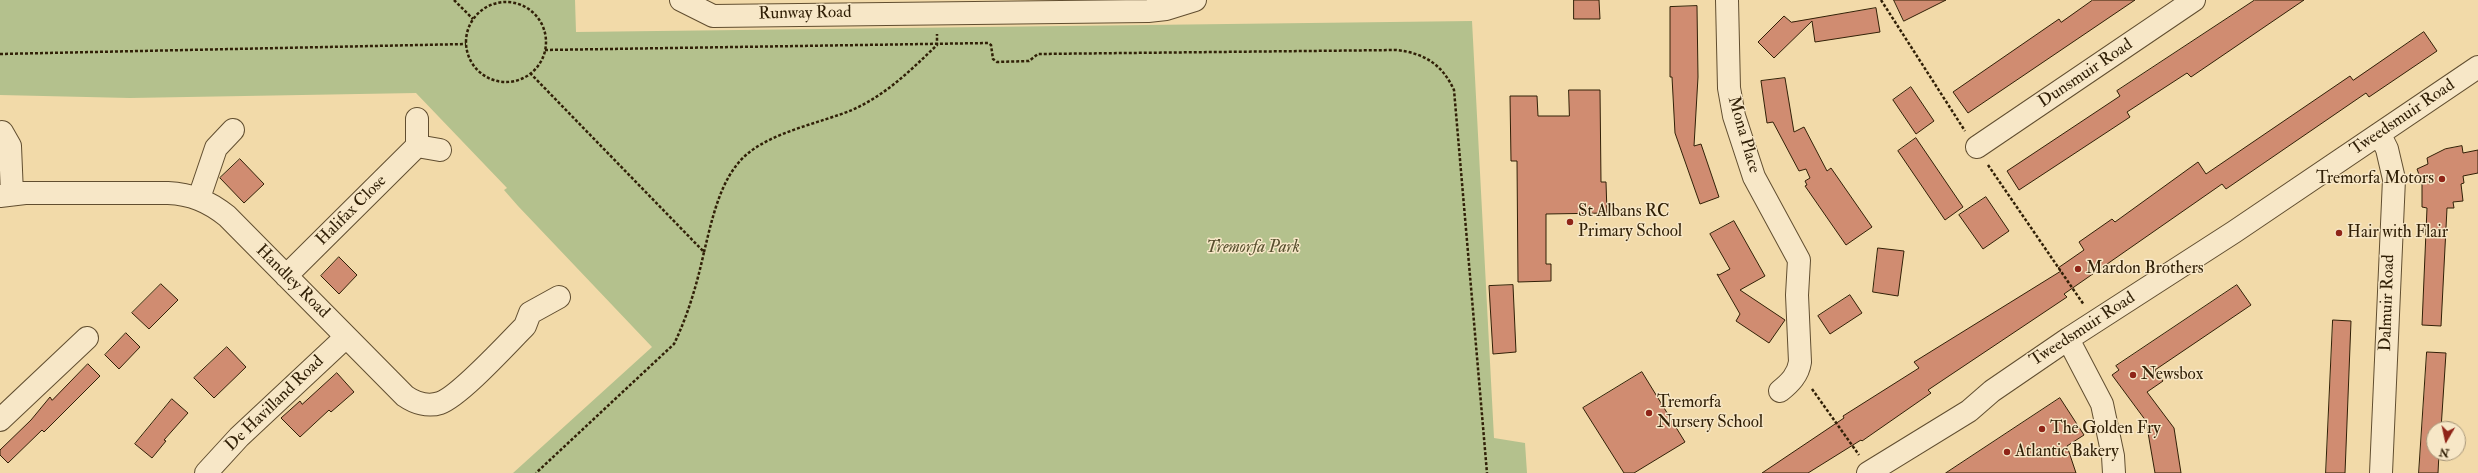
<!DOCTYPE html>
<style>
body{margin:0}
#map{position:relative;width:2478px;height:473px;overflow:hidden;background:#f2daa9;font-family:"IM FELL Double Pica",serif}
canvas{display:block}
.north{position:absolute;left:2426px;top:421px;width:40px;height:40px;box-sizing:border-box;background:#f7e7c7;border:1px solid #a8977a;border-radius:50%;rotate:189deg;font-size:11px;font-weight:700;line-height:16px;text-align:center;color:#312007}
.north::after{content:'';display:block;margin:auto;width:14px;height:18px;background:#8f2418;clip-path:polygon(50% 0,100% 100%,50% 72%,0 100%)}
</style>
<div id="map">
<canvas width="2478" height="473"></canvas>
<div class="north">N</div>
</div>
<script>
const ctx = document.querySelector('canvas').getContext('2d');
ctx.lineJoin = 'round';
function paint(path, color) { ctx.fillStyle = color; ctx.fill(path, 'evenodd'); }
function strokePath(path, color, width, dash) { ctx.strokeStyle = color; ctx.lineWidth = width; ctx.lineCap = dash ? 'butt' : 'round'; ctx.setLineDash(dash || []); ctx.stroke(path); }
function label(font, color, halo, rows, align = 'center') {
  ctx.font = font + ' "IM FELL Double Pica",serif'; ctx.lineWidth = 3; ctx.setLineDash([]); ctx.textBaseline = 'middle'; ctx.strokeStyle = halo; ctx.fillStyle = color; for (const [text, x, y, turn = 0] of rows) {
    ctx.save(); ctx.translate(x, y); ctx.rotate((+turn || 0) * Math.PI / 180); ctx.textAlign = isNaN(turn) ? turn : align; if (halo) ctx.strokeText(text, 0, 0); ctx.fillText(text, 0, 0); ctx.restore();
  }
}
paint(new Path2D(`
 M0 0H575L576 32 1472 21 1494 438 1525 443 1527 473H513L652 347 518 206 504 190 507 188 416 93 130 98 0 95Z`), '#b4c18d');
const building = new Path2D(`
 M1574 0H1599L1600 19H1574Z
 M1894 0H1946L1904 21Z
 M2093 0H2135L1968 113 1953 92 2059 19 2061 22Z
 M2255 0H2304L2191 77 2187 73 2127 112 2130 117 2019 190 2007 171 2120 96 2117 91Z
 M1697 6 1698 77 1694 146 1701 144 1719 197 1700 204 1675 133 1672 77H1670V7Z
 M1876 8 1880 32 1815 42 1812 21 1774 58 1758 42 1784 16 1791 22Z
 M2424 32 2437 51 2369 97 2366 93 2226 189 2222 184 2064 294 2067 297 1928 390 1931 393 1862 441 1861 440 1808 473H1762L1844 418 1843 416 1919 368 1914 362 2061 271 2058 268 2084 250 2079 242 2112 219 2115 222 2198 162 2206 174 2350 76 2353 80Z
 M1785 78 1794 132 1804 127 1827 171 1831 168 1872 227 1846 245 1805 186 1807 185 1805 181 1810 178 1806 169 1799 171 1773 122 1767 123 1761 81Z
 M1911 87 1934 121 1916 134 1893 100Z
 M1569 90H1600L1601 182H1606L1607 213 1546 214V264H1551V281L1518 282 1517 161H1511L1510 96H1537L1538 116H1569Z
 M1916 138 1963 207 1945 220 1898 151Z
 M2462 146 2463 153 2478 150V173L2463 176 2464 183 2461 184 2463 201 2453 202 2454 208H2447L2441 326 2422 325 2427 208 2422 207V183L2417 169 2428 164 2427 158 2445 149Z
 M240 159 264 184 244 203 220 178Z
 M1986 197 2009 231 1983 249 1959 215Z
 M1734 221 1765 276 1740 290 1785 320 1769 343 1736 321 1740 314 1717 274 1719 275 1730 269 1710 234Z
 M1878 248 1904 251 1898 296 1873 292Z
 M339 257 357 275 339 294 321 276Z
 M161 284 178 300 149 329 132 313Z
 M1513 285 1516 352 1493 354 1489 286Z
 M2237 285 2251 305 2155 370 2163 381 2147 392 2174 428 2181 473H2155L2146 421 2112 375 2119 370 2116 366Z
 M1850 295 1862 313 1830 334 1818 316Z
 M2333 320 2351 321 2345 473H2326Z
 M126 333 140 347 119 369 105 355Z
 M227 347 246 367 214 398 194 378Z
 M2427 352 2446 353 2441 429H2434V453H2439L2438 473H2419Z
 M88 364 100 376 44 432 42 430 8 463 0 455V450L31 420 50 397 52 400Z
 M1642 372 1685 442 1634 473H1624L1583 408Z
 M337 373 354 392 331 412 329 410 300 437 281 418 300 401 302 404Z
 M2060 398 2084 435 2067 446 2076 473H1946Z
 M172 399 188 413 164 440 166 441 152 458 135 444Z`);
paint(building, '#d08c71');
strokePath(building, '#312007', 1);
const minor = new Path2D(`
 M681 0 713 16 1148 11 1166 9 1195 0
 M1727 0 1729 88 1734 116 1754 177 1799 260 1797 295 1800 362C1798 375 1790 383 1780 391
 M417 119V146
 M2 132 10 146 12 194
 M2380 135 2387 149 2394 179 2381 473
 M417 146 440 150
 M1977 147 2194 0
 M0 196 25 193H168C191 194 208 201 227 216L405 396C415 403 428 407 440 403 460 396 508 343 525 326L530 313
 M199 198 216 148 233 130
 M286 276 417 146
 M530 313 559 297
 M2068 339 2102 404 2113 456 2114 473
 M0 420 87 338
 M206 473 239 437 346 337
 M1868 473 1969 411 1992 391 2068 339 2234 232 2478 67`);
strokePath(minor, '#614e30', 24);
strokePath(new Path2D(`
 M454 0 473 19
 M1881 0 1965 131
 M466 42a40 40 0 1 1 80 0a40 40 0 1 1-80 0Z
 M545 50 988 43 991 45 993 59 997 62 1029 61 1038 54 1396 50C1424 53 1442 64 1454 90L1487 473
 M0 54 466 44
 M530 73 704 252C697 284 688 315 674 344L536 473
 M1988 165 2084 305
 M704 252C712 220 720 178 746 155 772 132 820 123 852 110 886 95 911 70 937 45V34
 M1812 389 1859 455`), '#312007', 2.5, [3, 2]);
strokePath(minor, '#f7e7c7', 22);
for (const [x, y, r, color] of [
 [2442,179,4,"#8f2418"],
 [1570,222,4,"#8f2418"],
 [2339,233,4,"#8f2418"],
 [2078,269,4,"#8f2418"],
 [2133,375,4,"#8f2418"],
 [1649,413,4,"#8f2418"],
 [2042,429,4,"#8f2418"],
 [2007,452,4,"#8f2418"]
]) { const dot = new Path2D(); dot.arc(x, y, r, 0, 2 * Math.PI); ctx.fillStyle = color; ctx.fill(dot); strokePath(dot, '#f7e7c7', 1.5); }
label('17px', '#312007', '#f7e7c7', [
 ["Runway Road",805,14,-1],
 ["Dunsmuir Road",2086,74,-34],
 ["Tweedsmuir Road",2403,118,-34],
 ["Mona Place",1743,135,74],
 ["Halifax Close",352,211,-45],
 ["Handley Road",292,282,45],
 ["Dalmuir Road",2388,303,-88],
 ["Tweedsmuir Road",2083,330,-33],
 ["De Havilland Road",275,404,-44]
]);
label('17px', '#312007', '#f7e7c7', [
 ["Tremorfa Motors",2434,179,"right"],
 ["St Albans RC",1578,212],
 ["Primary School",1578,232],
 ["Hair with Flair",2347,233],
 ["Mardon Brothers",2086,269],
 ["Newsbox",2141,375],
 ["Tremorfa",1657,403],
 ["Nursery School",1657,423],
 ["The Golden Fry",2050,429],
 ["Atlantic Bakery",2015,452]
], 'left');
label('italic 17px', '#58502f', '#f7e7c7', [
 ["Tremorfa Park",1253,248]
]);
</script>
